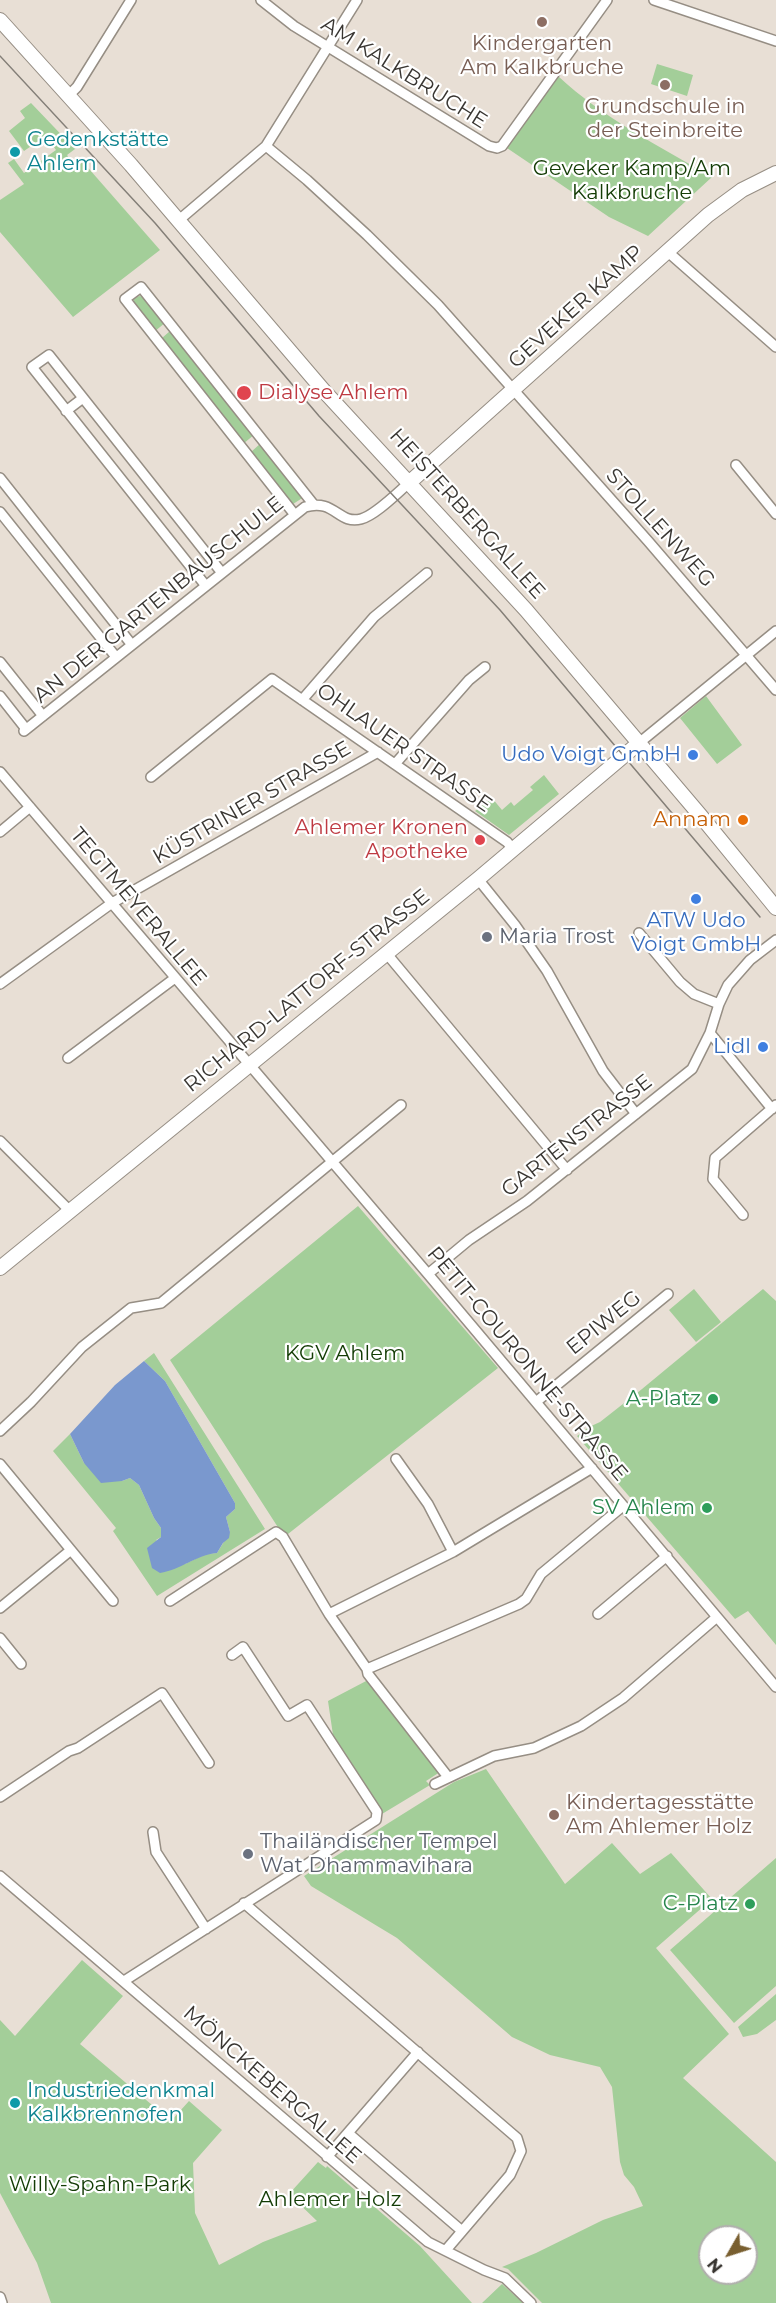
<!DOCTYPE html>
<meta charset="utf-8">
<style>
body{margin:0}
#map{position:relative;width:776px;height:2303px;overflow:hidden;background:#e8dfd5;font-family:Montserrat,sans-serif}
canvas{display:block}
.north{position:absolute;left:698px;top:2225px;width:60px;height:60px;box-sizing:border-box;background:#fff;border:2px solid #b0afad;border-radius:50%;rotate:231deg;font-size:16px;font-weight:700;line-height:24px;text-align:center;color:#393632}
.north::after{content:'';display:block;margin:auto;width:21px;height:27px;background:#795f30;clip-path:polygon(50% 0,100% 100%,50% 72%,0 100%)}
</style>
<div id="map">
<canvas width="776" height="2303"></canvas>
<div class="north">N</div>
</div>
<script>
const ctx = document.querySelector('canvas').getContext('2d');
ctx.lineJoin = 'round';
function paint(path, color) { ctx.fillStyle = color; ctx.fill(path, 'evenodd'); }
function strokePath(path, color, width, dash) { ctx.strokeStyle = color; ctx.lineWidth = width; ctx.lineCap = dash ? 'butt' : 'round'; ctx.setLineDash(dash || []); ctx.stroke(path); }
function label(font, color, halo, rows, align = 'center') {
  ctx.font = font + ' Montserrat,sans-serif'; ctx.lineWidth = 4.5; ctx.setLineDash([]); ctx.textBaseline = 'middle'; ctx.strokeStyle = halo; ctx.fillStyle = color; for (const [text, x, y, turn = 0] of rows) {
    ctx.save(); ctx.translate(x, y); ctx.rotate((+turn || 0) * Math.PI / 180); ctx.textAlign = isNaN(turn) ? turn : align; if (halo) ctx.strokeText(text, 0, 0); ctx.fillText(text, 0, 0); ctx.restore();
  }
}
paint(new Path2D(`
 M657 64 693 75 687 96 651 84Z
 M558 76C603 118 659 146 712 177L648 236 609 217 504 146Z
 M31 103 75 149 67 155 76 167 83 162 160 250 73 317 0 232V200L24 184 8 163 14 159 24 173 56 150 46 136 24 151 9 131 25 118 20 111Z
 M139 296 145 297 166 322 154 332 134 306V299Z
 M170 331 173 332 255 434 243 444 162 341V338Z
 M261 443 304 497 293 504 251 452Z
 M706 696 742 745 717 764 680 718Z
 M544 775 559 794 509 835 475 811 492 798 502 810 511 802 514 806 533 790 530 787Z
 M358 1206 498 1368 288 1534 281 1532 170 1360Z
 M694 1289 721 1322 696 1342 669 1310Z
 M763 1289 776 1301V1645L748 1611 735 1619 577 1436 589 1427 600 1422 642 1389Z
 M154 1353 265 1529 157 1596 113 1531 116 1528 53 1451 70 1434 84 1463 122 1481 130 1478 139 1485 154 1518 161 1528V1537L156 1540 185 1564 205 1554 217 1553 230 1532 226 1517 235 1509V1503L165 1381 144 1361Z
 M368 1680 440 1772 426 1781 430 1785 382 1814 333 1735 328 1701Z
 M486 1769 565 1884 612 1843 640 1874 671 1853 712 1899 656 1948 729 2034 683 2078 776 2162V2303H542L508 2269 502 2267 536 2253 603 2220 643 2206 634 2187 624 2175 620 2162 612 2087 600 2067 550 2055 512 2037 397 1938 311 1886 304 1876 454 1782ZM710 2237H746V2273H710Z
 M776 1858V1986L734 2023 670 1950Z
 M82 1960 123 1996 80 2044 171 2121 189 2101 222 2130 193 2163 195 2213 219 2265 263 2242 317 2221 289 2194 318 2162 326 2168 327 2166 420 2246 472 2303H51L37 2263 0 2193V2020L15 2036Z
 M776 1994V2020L757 2034 743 2037 738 2027Z
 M502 2284 523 2303H482Z`), '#a3ce99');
paint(new Path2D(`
 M144 1361 165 1381 235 1503V1509L226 1517 230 1532 229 1538 223 1543 217 1553C196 1555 180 1570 160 1573L152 1568 147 1548 161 1537V1528L154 1518 139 1485 130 1478 122 1481 101 1483 84 1463 70 1434 115 1385Z`), '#7a98ce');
const street = new Path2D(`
 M261 0 294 26 489 146 497 148 502 146 607 0
 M654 0 776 41
 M68 96 77 87 131 0
 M266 146 307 180 367 235 438 305 648 541 776 690
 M179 220 266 146 357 0
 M668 252 776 347
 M66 411 83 398
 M736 465 776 514
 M0 478 132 645
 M0 512 116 657
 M295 515 125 299 141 287 314 505
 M206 586 32 367 49 355 222 573
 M0 662 43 716
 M0 696 26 729
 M302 700 374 617 427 573
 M24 731 305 507C335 498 338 525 361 519 376 515 398 492 410 482
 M639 743 776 631
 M395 764 469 680 485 667
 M0 772 428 1274 776 1687
 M151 777 272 679 507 842 513 849
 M0 832 30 807
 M478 879 515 925 547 971 603 1071 636 1114
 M639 933 680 982 694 994 719 1004
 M387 954 567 1170
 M0 984 112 903 378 752
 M710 1033 772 1109
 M68 1058 175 978
 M0 1141 70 1211
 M743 1215 713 1179 715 1158 776 1105
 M428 1274 469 1240 527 1201 692 1069 710 1033 719 1004 728 985 750 960 776 940
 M536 1402 668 1294
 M0 1431 31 1402 82 1347 131 1308 161 1303 401 1105
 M396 1459 428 1504 453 1552
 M0 1464 113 1601
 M170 1601 276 1532 283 1537 329 1614 367 1669 368 1674 448 1777
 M0 1608 71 1550
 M329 1614 453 1552 592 1468
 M598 1614 667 1556
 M0 1638 21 1664
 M367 1669 519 1604 526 1599 541 1574 623 1506
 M435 1784 494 1756 534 1748 581 1726 623 1698 717 1617
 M0 1797 69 1751 78 1748 162 1693 209 1763
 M153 1832 156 1852 206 1929
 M0 1876 428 2242 484 2270 505 2278 531 2303
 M244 1903 517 2138 521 2151 510 2175 446 2250
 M124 1981 376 1820 377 1812 307 1705 288 1716 243 1647 232 1655
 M348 2133 462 2231
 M327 2157 418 2052
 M0 2297 2 2303`);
const secondary = new Path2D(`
 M0 20 131 165 324 391 526 610 700 815 776 908
 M410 482 708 215 742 190 776 173
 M0 1268 478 879 639 743`);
strokePath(street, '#968e84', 12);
strokePath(secondary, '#968e84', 16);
strokePath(street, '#fff', 9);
strokePath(secondary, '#fff', 14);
strokePath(new Path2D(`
 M0 56 155 223 319 416 500 610 760 917`), '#847f78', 1.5);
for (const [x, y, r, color] of [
 [542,22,6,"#8d6e63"],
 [665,85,6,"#8d6e63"],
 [15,152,6,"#0f9aa8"],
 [244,393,8,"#e0444e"],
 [693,755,6,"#3f7fe0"],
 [743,820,6,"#e8710a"],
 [480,840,6,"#e0444e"],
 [696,899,6,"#3f7fe0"],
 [487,937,6,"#6b7280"],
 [763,1047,6,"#3f7fe0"],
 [713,1399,6,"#2e9e5b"],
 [707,1508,6,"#2e9e5b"],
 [554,1815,6,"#8d6e63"],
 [248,1854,6,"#6b7280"],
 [750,1904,6,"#2e9e5b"],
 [15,2103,6,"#0f9aa8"]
]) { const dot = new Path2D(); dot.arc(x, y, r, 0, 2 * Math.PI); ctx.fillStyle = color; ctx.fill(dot); strokePath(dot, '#fff', 2); }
label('21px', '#785e54', '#fff', [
 ["Kindergarten",542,44],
 ["Am Kalkbruche",542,68],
 ["Grundschule in",665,107],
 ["der Steinbreite",665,131],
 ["Kindertagesstätte",566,1803,"left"],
 ["Am Ahlemer Holz",566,1827,"left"]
]);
label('21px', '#393632', '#fff', [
 ["AM KALKBRUCHE",404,73,32],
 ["GEVEKER KAMP",576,307,-42],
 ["HEISTERBERGALLEE",467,514,48],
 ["STOLLENWEG",660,528,48],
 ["AN DER GARTENBAUSCHULE",159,600,-39],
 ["OHLAUER STRASSE",404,748,35],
 ["KÜSTRINER STRASSE",252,803,-30],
 ["TEGTMEYERALLEE",138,907,50],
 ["RICHARD-LATTORF-STRASSE",307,991,-39],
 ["GARTENSTRASSE",577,1136,-38],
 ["EPIWEG",604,1323,-39],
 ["PETIT-COURONNE-STRASSE",527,1364,50],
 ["MÖNCKEBERGALLEE",272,2085,41]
]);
label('21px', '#0d838f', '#fff', [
 ["Gedenkstätte",27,140],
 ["Ahlem",27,164],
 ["Industriedenkmal",27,2091],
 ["Kalkbrennofen",27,2115]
], 'left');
label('21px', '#133c05', '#fff', [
 ["Geveker Kamp/Am",632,169],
 ["Kalkbruche",632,193],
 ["KGV Ahlem",345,1354],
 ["Willy-Spahn-Park",100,2185],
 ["Ahlemer Holz",330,2200]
]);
label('21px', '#be3a42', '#fff', [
 ["Dialyse Ahlem",258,393],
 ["Ahlemer Kronen",468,828,"right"],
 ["Apotheke",468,852,"right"]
], 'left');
label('21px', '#366cbe', '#fff', [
 ["Udo Voigt GmbH",681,755],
 ["ATW Udo",696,921,"center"],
 ["Voigt GmbH",696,945,"center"],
 ["Lidl",751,1047]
], 'right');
label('21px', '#c56008', '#fff', [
 ["Annam",731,820]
], 'right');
label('21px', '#5b616d', '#fff', [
 ["Maria Trost",499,937],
 ["Thailändischer Tempel",260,1842],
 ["Wat Dhammavihara",260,1866]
], 'left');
label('21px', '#27864d', '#fff', [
 ["A-Platz",701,1399],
 ["SV Ahlem",695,1508],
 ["C-Platz",738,1904]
], 'right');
</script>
